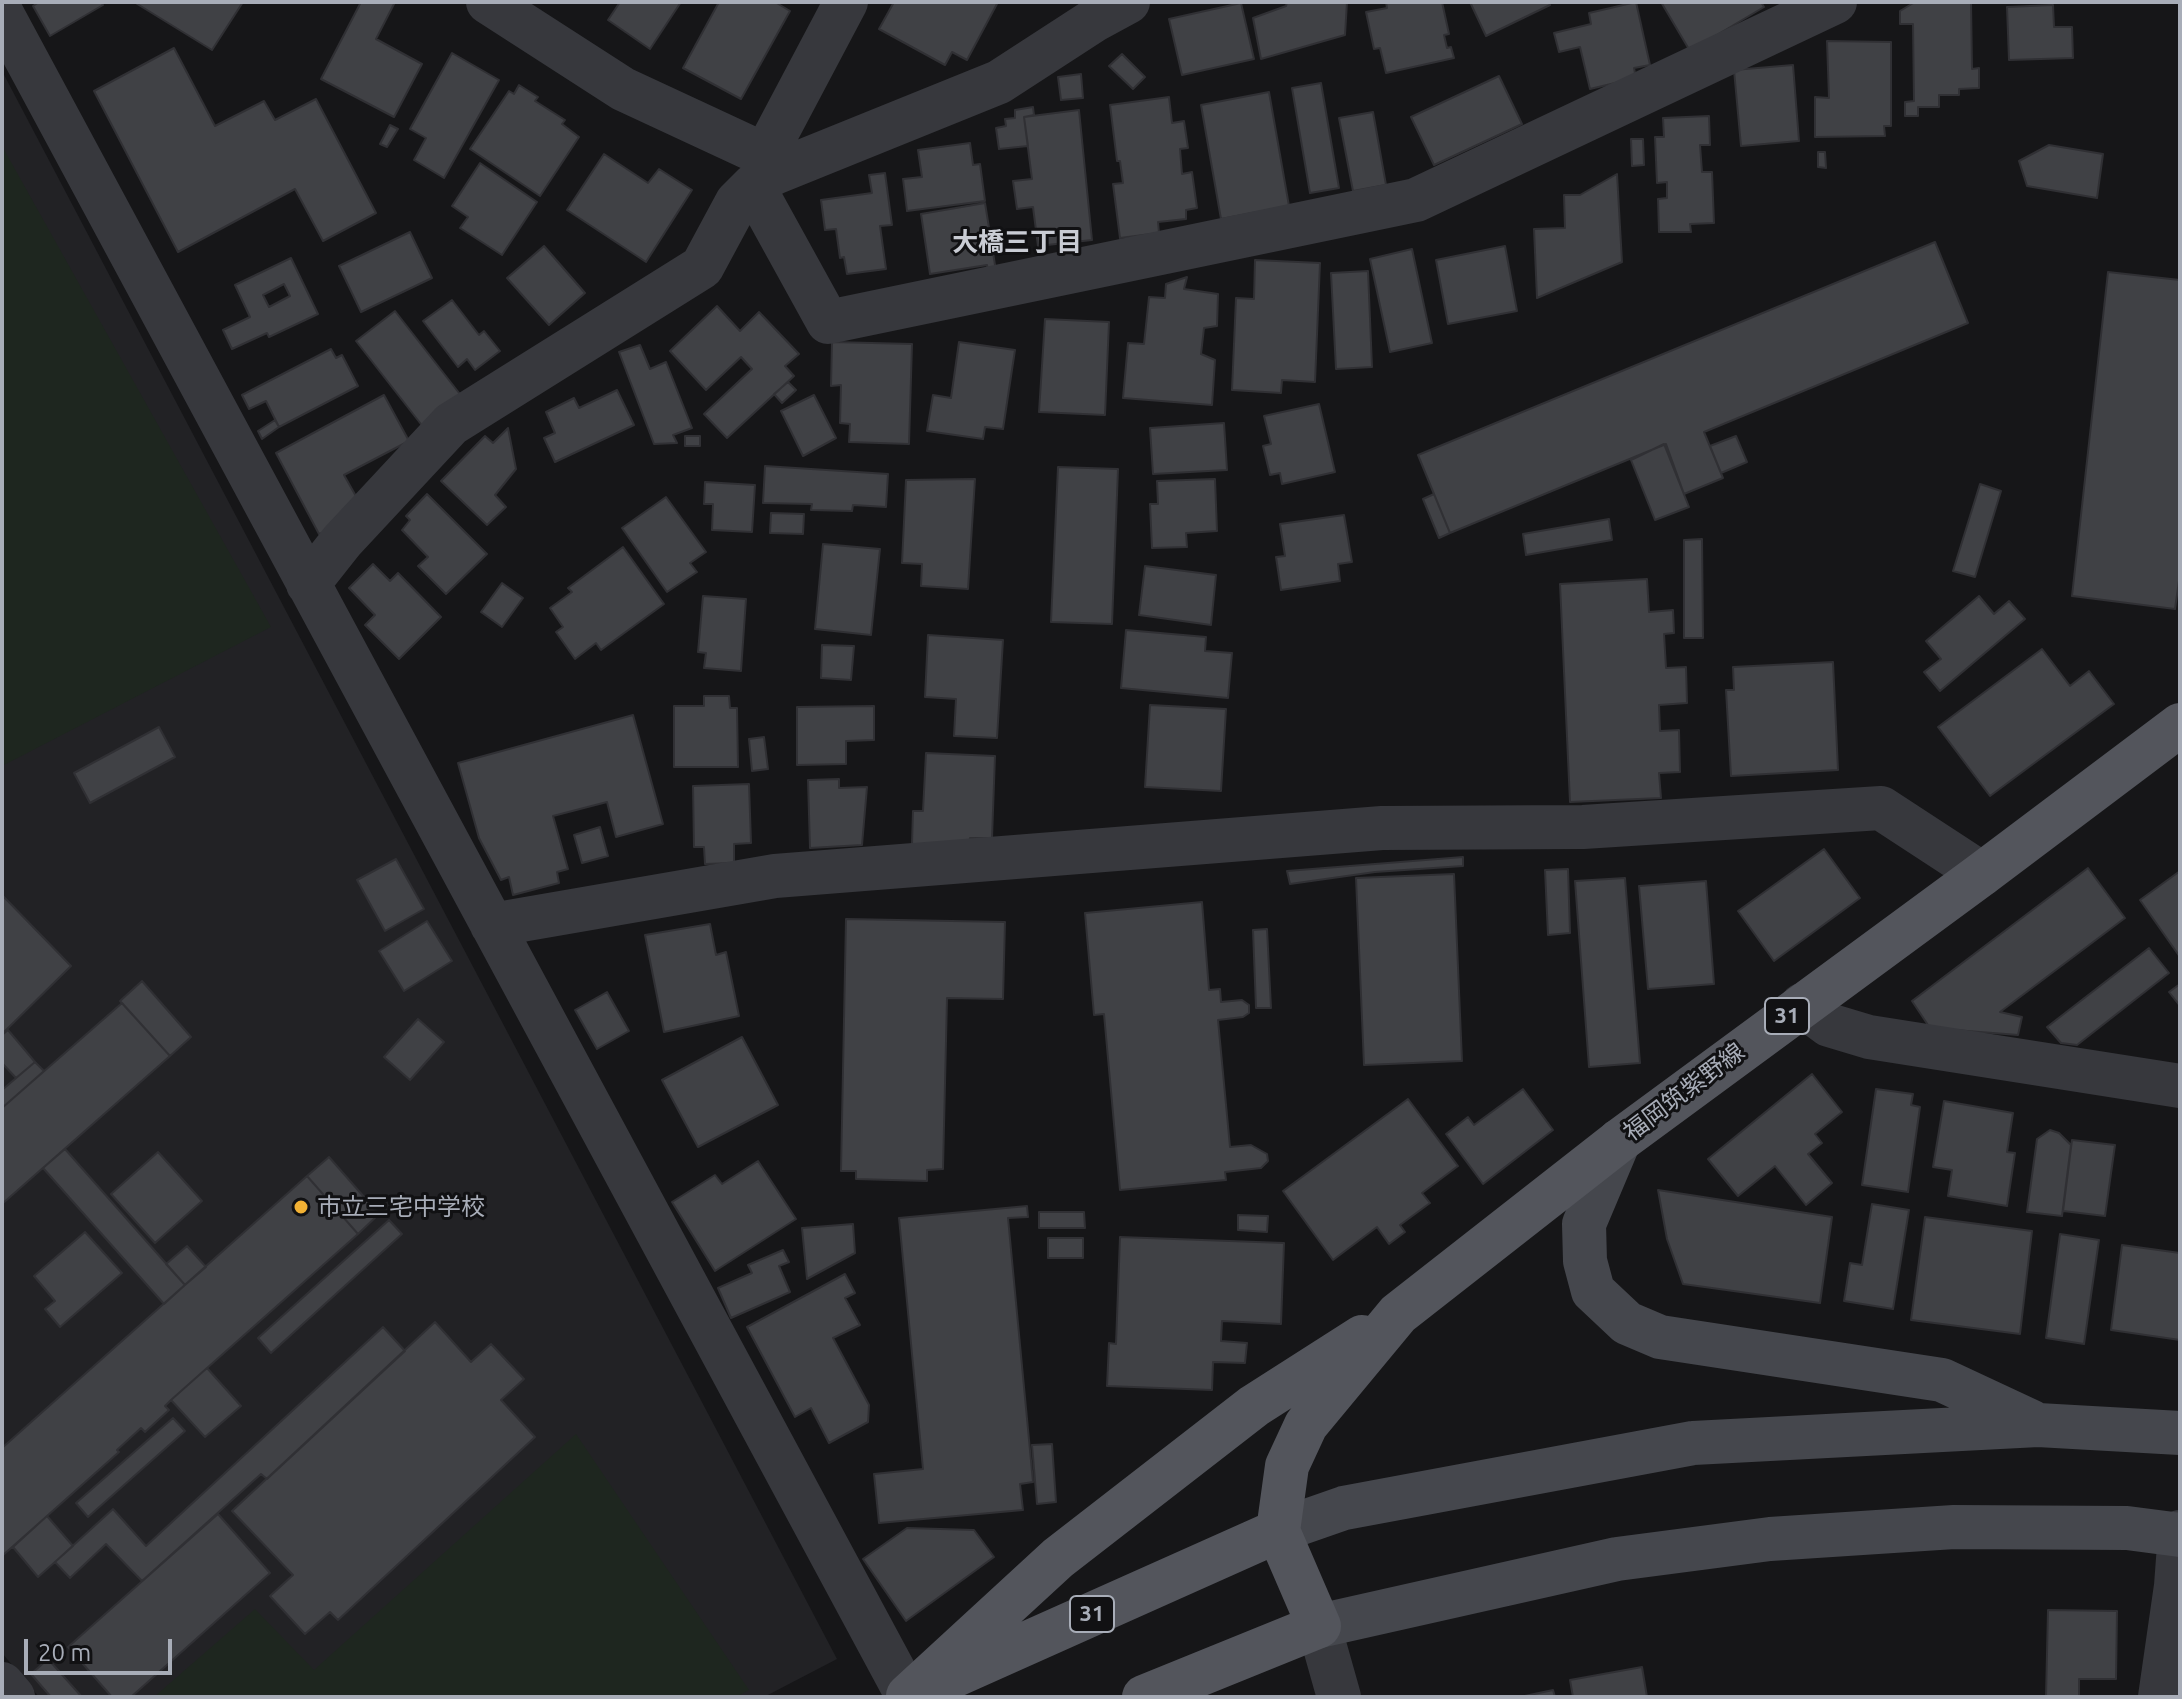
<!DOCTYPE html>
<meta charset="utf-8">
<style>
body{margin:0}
#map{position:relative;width:2182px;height:1699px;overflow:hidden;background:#161618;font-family:Ubuntu,sans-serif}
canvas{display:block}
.frame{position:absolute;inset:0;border:4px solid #a8adb8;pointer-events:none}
.scale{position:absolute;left:24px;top:1639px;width:148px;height:36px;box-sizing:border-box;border:4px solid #a8adb8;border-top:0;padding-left:10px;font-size:24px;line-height:28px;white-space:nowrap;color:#a8adb8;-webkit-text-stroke:6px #111113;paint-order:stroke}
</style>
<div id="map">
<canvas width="2182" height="1699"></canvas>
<div class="frame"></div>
<div class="scale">20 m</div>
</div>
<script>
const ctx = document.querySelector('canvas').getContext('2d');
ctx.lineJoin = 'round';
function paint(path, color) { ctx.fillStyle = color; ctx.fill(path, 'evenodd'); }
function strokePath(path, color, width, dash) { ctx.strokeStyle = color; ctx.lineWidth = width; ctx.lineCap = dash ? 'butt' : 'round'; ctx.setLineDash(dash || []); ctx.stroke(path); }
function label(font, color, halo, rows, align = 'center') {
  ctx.font = font + ' Ubuntu,"Noto Sans JP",sans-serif'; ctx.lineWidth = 6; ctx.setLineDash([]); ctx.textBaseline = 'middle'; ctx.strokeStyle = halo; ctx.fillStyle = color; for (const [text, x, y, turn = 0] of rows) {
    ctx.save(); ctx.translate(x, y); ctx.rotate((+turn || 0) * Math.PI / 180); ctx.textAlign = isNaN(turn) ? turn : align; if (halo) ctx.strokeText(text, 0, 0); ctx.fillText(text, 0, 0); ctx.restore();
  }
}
paint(new Path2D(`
 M2 71 837 1659 764 1697H39L2 1653Z`), '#222225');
paint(new Path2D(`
 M2 146 271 627 2 766Z
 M576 1434 749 1690 736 1697H154L255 1609 314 1670Z`), '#1e261f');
const building = new Path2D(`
 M101 2 103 5 50 36 33 6 39 2Z
 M134 2H243L212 50Z
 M361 2H395L376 39 422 64 394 117 321 79Z
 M620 2H681L650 49 608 20Z
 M719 2H775L790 11 741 99 683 68Z
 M894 2H998L967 60 952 52 945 65 879 29Z
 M1287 2H1347L1345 35 1261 59 1253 18 1286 6Z
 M1386 2H1442L1449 34 1444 35 1447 48 1451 47 1454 58 1386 73 1380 48 1374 49 1366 12 1387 8Z
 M1470 2H1549L1550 5 1486 36Z
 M1636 2 1650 65 1634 68 1636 78 1590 89 1580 47 1559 52 1554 33 1591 24 1589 13Z
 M1661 2H1761L1764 7 1690 51Z
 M1915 2H1971L1972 69 1979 68V88L1959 89V95H1939V107H1918V116H1905V102L1914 101 1913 24H1900V11Z
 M1241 3 1254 59 1182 75 1169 19Z
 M2053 5 2054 27H2072L2073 58 2009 60 2007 7Z
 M1827 41 1891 42V126H1884L1885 136 1815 137V97L1829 98Z
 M174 48 215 126 264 101 275 120 316 99 376 213 323 241 295 189 178 252 94 91Z
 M452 53 499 80 444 178 414 160 426 138 410 129Z
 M1122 54 1145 77 1133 89 1109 66Z
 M1793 65 1799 141 1741 146 1734 70Z
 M1081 74 1083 98 1061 100 1058 77Z
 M1499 76 1522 124 1434 165 1411 117Z
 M1321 83 1339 188 1310 193 1292 88Z
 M519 85 538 97 535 101 565 120 562 124 579 137 540 196 470 149 509 91 514 94Z
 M1269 92 1289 206 1221 219 1201 105Z
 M1169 97 1172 123 1184 121 1188 148 1180 149 1182 174 1192 172 1197 208 1186 210V219L1158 222 1159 233 1120 238 1113 184 1123 183 1120 161H1117L1110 105Z
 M1033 107 1034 115 1024 117 1028 146 999 149 996 128 1006 126 1005 119 1015 118V110Z
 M1079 110 1092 240 1038 246 1033 207 1017 209 1013 181 1032 179 1024 117Z
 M1373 112 1386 185 1353 191 1339 118Z
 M1709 116 1710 145H1700L1702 172H1712L1714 223 1690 224 1691 232H1659L1658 199 1667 198V182L1657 183 1655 137H1664L1663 118Z
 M390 125 398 129 387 147 380 144Z
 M1631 139H1643L1644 165 1632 166Z
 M970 143 973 165 980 164 985 201 907 211 903 179 922 177 918 150Z
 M2049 145 2103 154 2097 198 2027 186 2019 161Z
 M1818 152H1825L1826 168 1818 167Z
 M604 154 648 183 659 169 692 190 646 262 567 210Z
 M480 163 537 202 502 255 460 228 468 217 452 206Z
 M885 173 892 225 880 226 886 269 847 274 844 257 840 258 836 229 825 230 821 200 872 193 869 175Z
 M1617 174 1622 262 1537 298 1534 229 1565 228 1564 195H1580Z
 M985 203 996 271 988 272 987 265 930 274 921 214Z
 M410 232 432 278 361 312 339 266Z
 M1935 242 1968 323 1704 432 1723 478 1684 494 1666 444 1450 533 1418 455Z
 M544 246 585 293 549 325 507 278Z
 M1505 246 1517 311 1448 324 1436 260Z
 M1412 249 1432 343 1390 352 1370 259Z
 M291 258 318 314 269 337 267 333 232 349 223 330 250 317 235 285ZM284 284 290 296 269 307 263 295Z
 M1255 260 1320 263 1315 382 1282 380 1281 393 1232 390 1236 298 1254 299Z
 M1368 271 1372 367 1336 369 1331 273Z
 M2108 272 2180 280V574L2175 609 2072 596Z
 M1187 277 1184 289 1218 294 1217 326 1204 328 1201 354 1215 360 1212 405 1123 398 1128 343 1144 344 1149 297 1165 298 1166 284Z
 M452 300 479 335 484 331 500 351 475 370 467 359 458 367 423 321Z
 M717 306 740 331 759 312 799 354 785 366 794 376 727 438 704 414 752 369 741 357 706 390 670 351Z
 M395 311 463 398 424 428 356 341Z
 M1045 319 1109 322 1105 415 1039 412Z
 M832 342 912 344 909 444 849 442 850 424 840 423 841 385 831 386Z
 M959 342 1015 350 1003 429 985 427 983 439 927 431 933 395 951 398Z
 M640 345 650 369 666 362 692 428 673 435 677 443 654 444 619 352Z
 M331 349 336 358 342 355 358 386 279 427 266 401 249 409 242 395Z
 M788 382 796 390 782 403 774 394Z
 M617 390 634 425 555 462 544 438 555 433 546 412 574 398 579 408Z
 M384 395 409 441 344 475 357 498 332 530 319 534 276 453Z
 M814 395 836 438 803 456 781 411Z
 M1319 404 1335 472 1282 484 1280 473 1270 475 1263 446 1271 444 1264 416Z
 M275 420 279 427 262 439 258 431Z
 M1224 423 1227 470 1153 474 1150 428Z
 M508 428 516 469 495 495 506 507 487 525 441 481 485 436 493 443Z
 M685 436H700V446H685Z
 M1736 436 1747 462 1721 473 1710 446Z
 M1664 444 1689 507 1655 520 1631 460Z
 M765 466 888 474 886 507 853 505 852 511 811 510 812 504 763 503Z
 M1058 467 1118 469 1112 624 1051 622Z
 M975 479 968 589 921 586 922 564 902 563 906 480Z
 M1215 479 1217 531 1186 533 1187 547 1152 548 1150 504H1158L1157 481Z
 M705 482 755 485 752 532 712 530 713 504H704Z
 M1980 484 2001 491 1975 577 1953 571Z
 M427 494 487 554 446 594 418 566 428 557 402 530 410 520 406 516Z
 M1434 494 1450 533 1439 538 1423 499Z
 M666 497 706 552 690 563 697 572 667 592 622 528Z
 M771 513 804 514 803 534 770 533Z
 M1344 515 1352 562 1338 564 1340 581 1281 590 1276 557 1285 556 1280 524Z
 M1609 519 1612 540 1526 555 1523 534Z
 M1702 539 1703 638H1684V540Z
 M823 544 880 549 871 635 815 629Z
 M623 547 664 604 601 650 596 643 575 659 556 632 563 627 550 608 572 592 568 588Z
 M373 564 390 581 398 573 441 617 399 659 365 625 375 615 349 588Z
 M1145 566 1216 575 1211 625 1139 615Z
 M1647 579 1649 612 1673 610 1674 633 1664 634 1666 668 1686 667 1687 703 1659 705 1660 731 1679 730 1680 772 1659 773 1661 798 1570 802 1560 584Z
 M502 583 523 598 502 627 481 612Z
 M703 596 746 599 741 671 704 668 706 653 698 652Z
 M1979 596 1994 614 2009 601 2025 619 1940 691 1924 672 1941 659 1926 641Z
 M1126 630 1206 637 1205 651 1232 653 1228 698 1121 688Z
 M928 635 1003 640 997 738 954 736 956 699 925 697Z
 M822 645 854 646 851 680 821 678Z
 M2042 649 2070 686 2089 671 2114 704 1990 796 1938 727Z
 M1833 662 1838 770 1731 776 1726 690H1734L1733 667Z
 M704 696H729L730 708H737L738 767H674V706H704Z
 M1150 705 1226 709 1221 791 1145 787Z
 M874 706V740L846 741V764L797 765V707Z
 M633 715 663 824 616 837 607 802 553 816 568 869 557 872 559 883 513 895 509 877 501 880 479 838 458 763Z
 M159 727 175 757 90 803 74 773Z
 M764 737 768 769 752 771 749 739Z
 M926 753 995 756 992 838H970L969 846 912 844 913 811H923Z
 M839 779V788L867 787 862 845 810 848 808 780Z
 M749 784 751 843 734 844V863L705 864 704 847H694L693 786Z
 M600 827 608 856 582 863 574 835Z
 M1824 849 1860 898 1774 961 1738 911Z
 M1463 857V866L1375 872 1290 884 1287 871Z
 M396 859 424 909 385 931 357 880Z
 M2088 868 2125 918 2000 1012 2022 1017 2018 1035 1930 1028 1912 1001Z
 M1568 869 1570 933 1548 935 1545 870Z
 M2180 871V957L2140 900Z
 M1454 874 1462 1061 1364 1065 1356 878Z
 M1625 878 1640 1063 1589 1067 1575 881Z
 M1706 881 1714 984 1648 989 1639 886Z
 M2 895 71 966 2 1034Z
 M1202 902 1209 990 1220 989 1221 1002 1242 1000 1249 1005V1013L1243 1017 1218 1020 1230 1147 1251 1145 1267 1154 1268 1161 1261 1168 1225 1172 1226 1180 1120 1190 1104 1014 1094 1015 1085 913Z
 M846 919 1005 922 1003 999 947 998 943 1169 927 1170V1181L856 1179V1171H841Z
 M427 921 452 961 404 991 379 951Z
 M710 924 716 955 726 952 739 1016 664 1032 645 935Z
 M1267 929 1271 1008H1256L1253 930Z
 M2149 948 2169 973 2077 1045 2061 1043 2047 1027Z
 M142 981 191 1037 170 1056 120 1001Z
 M2180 984V1006L2169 992Z
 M607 992 629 1031 597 1049 575 1010Z
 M122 1003 170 1056 2 1204V1108Z
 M418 1019 444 1042 410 1080 384 1057Z
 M8 1030 35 1062 16 1078 2 1063V1035Z
 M742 1037 778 1105 698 1147 662 1080Z
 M35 1062 44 1071 2 1108V1090Z
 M1812 1074 1842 1112 1815 1134 1822 1143 1808 1154 1832 1183 1806 1205 1775 1166 1738 1196 1708 1159Z
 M1523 1089 1553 1130 1483 1184 1446 1134 1468 1117 1474 1125Z
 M1876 1089 1913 1094 1911 1105 1920 1107 1908 1192 1862 1185Z
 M1408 1099 1458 1166 1422 1193 1430 1203 1400 1225 1405 1232 1389 1244 1377 1227 1333 1260 1283 1191Z
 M1944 1101 2013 1113 2007 1152 2015 1153 2007 1206 1948 1196 1952 1170 1933 1167Z
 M2050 1130 2059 1133 2071 1145 2062 1216 2027 1212 2037 1139Z
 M2072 1140 2115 1145 2105 1216 2063 1211Z
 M65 1149 185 1285 164 1304 43 1168Z
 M158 1152 202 1201 155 1243 111 1194Z
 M329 1157 379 1214 358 1234 307 1176Z
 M758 1161 796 1219 715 1271 672 1202 715 1175 722 1184Z
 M307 1176 358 1234 171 1400 165 1406 169 1410 145 1432 141 1428 117 1450 119 1452 2 1556V1448Z
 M1658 1190 1832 1217 1820 1303 1683 1284 1667 1239Z
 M1872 1204 1909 1210 1893 1309 1844 1301 1850 1263 1862 1265Z
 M1027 1206 1028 1217 1008 1218 1033 1482 1020 1484 1023 1510 879 1523 874 1474 923 1469 899 1218Z
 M1039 1212H1084L1085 1228H1039Z
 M1238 1215 1268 1216 1267 1232 1238 1230Z
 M1925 1217 2032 1231 2020 1334 1911 1320Z
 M389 1220 402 1234 271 1353 258 1338Z
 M853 1224 855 1253 807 1279 802 1228Z
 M85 1232 122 1273 60 1327 45 1309 55 1301 34 1276Z
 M2060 1234 2099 1240 2084 1344 2046 1338Z
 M1120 1237 1284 1243 1281 1324 1222 1321 1221 1341 1247 1343 1245 1363 1213 1362 1212 1390 1107 1386 1109 1343 1116 1344Z
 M1048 1238H1083V1258H1048Z
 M2122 1245 2180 1253V1340L2111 1330Z
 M187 1246 206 1267 185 1285 166 1264Z
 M783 1250 789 1262 779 1266 790 1292 731 1318 718 1288 752 1273 748 1265Z
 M845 1274 855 1293 845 1298 860 1325 833 1338 869 1405 868 1422 829 1443 811 1408 795 1417 747 1327Z
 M435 1322 471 1362 491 1344 524 1379 501 1400 535 1437 338 1620 330 1612 305 1634 270 1596 293 1575 232 1511Z
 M383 1327 405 1351 267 1479 261 1474 142 1581 106 1544 70 1578 55 1562 113 1509 146 1546Z
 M207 1368 241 1406 205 1437 171 1400Z
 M173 1418 185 1431 88 1517 76 1503Z
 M1052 1444 1056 1502 1037 1504 1032 1445Z
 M218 1514 270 1573 131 1697H112L68 1647Z
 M47 1516 73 1546 38 1577 13 1547Z
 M907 1528 974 1530 994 1557 906 1621 863 1559Z
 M2048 1610 2117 1611 2116 1679H2079V1697H2046Z
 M48 1659 82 1697H51L31 1674Z
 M1642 1667 1647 1697H1573L1570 1680Z
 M1553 1690 1555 1697H1520Z`);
paint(building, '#404145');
strokePath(building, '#303034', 2);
strokePath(new Path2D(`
 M488 2 623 89 765 155 774 173
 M2 14 908 1697
 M765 155 846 2
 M753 186 828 322 1416 200 1835 2
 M308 584 342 541 451 424 702 267 737 202 753 186 774 173 999 82 1093 21 1128 2
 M492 925 775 876 1382 828 1583 827 1881 808 1982 874
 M1802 1005 1829 1025 1869 1037 2180 1086
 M1319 1626 1339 1697
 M2 1684 13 1697
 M2160 1697 2176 1586 2180 1532`), '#37383d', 44);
strokePath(new Path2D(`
 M1619 1141 1584 1224 1585 1261 1593 1291 1627 1323 1660 1337 1942 1380 2032 1422
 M1278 1531 1344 1508 1693 1443 2038 1425 2180 1433
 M1319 1626 1617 1559 1770 1539 1954 1527 2127 1528 2180 1535`), '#45474d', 44);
strokePath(new Path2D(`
 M940 1682 1278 1531
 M908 1696 1058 1558 1254 1406 1362 1337
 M1144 1697 1319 1626 1278 1531 1287 1466 1306 1425 1398 1314 1619 1141 1982 874 2180 725`), '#53555c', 44);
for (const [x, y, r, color] of [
 [301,1207,8,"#f2b134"]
]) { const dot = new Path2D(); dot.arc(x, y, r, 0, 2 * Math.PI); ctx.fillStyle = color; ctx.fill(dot); strokePath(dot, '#111113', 3); }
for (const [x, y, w] of [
 [1787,1016,44],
 [1092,1614,44]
]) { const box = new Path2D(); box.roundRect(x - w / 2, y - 18, w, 36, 6); ctx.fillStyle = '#111113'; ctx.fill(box); strokePath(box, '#a8adb8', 2); }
label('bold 22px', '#a8adb8', null, [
 ["31",1787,1016],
 ["31",1092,1614]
]);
label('24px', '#a8adb8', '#111113', [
 ["福岡筑紫野線",1684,1092,-37]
]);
label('24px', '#a8adb8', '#111113', [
 ["市立三宅中学校",317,1207]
], 'left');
label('bold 26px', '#c9ccd4', '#111113', [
 ["大橋三丁目",1017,242]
]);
</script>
